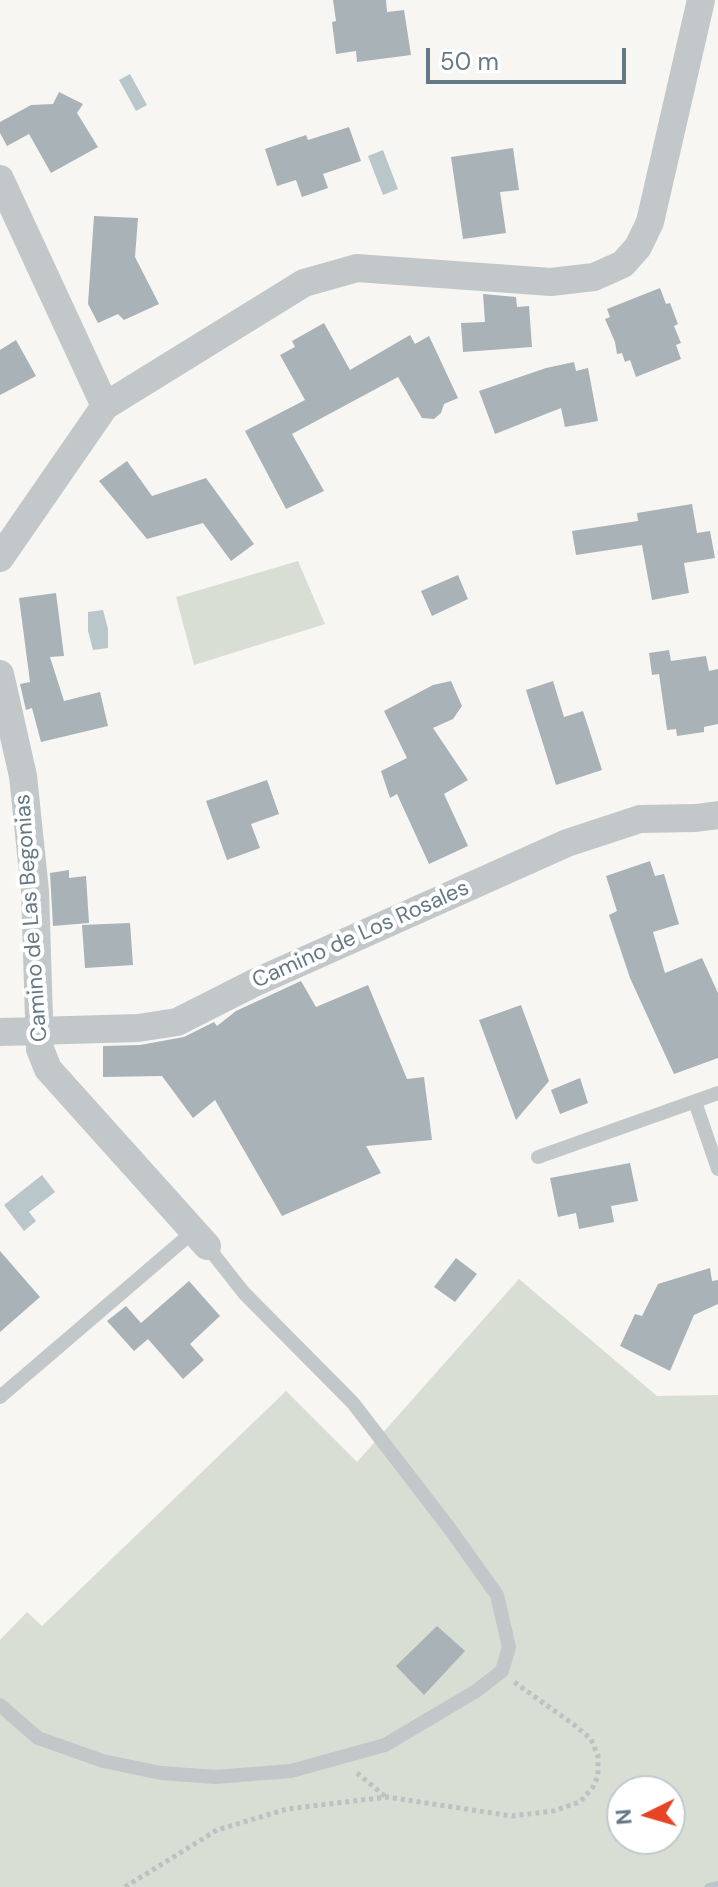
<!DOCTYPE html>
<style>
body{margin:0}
#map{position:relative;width:718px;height:1887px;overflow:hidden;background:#f7f6f3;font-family:"DM Sans",sans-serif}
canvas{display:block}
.north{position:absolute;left:606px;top:1775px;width:80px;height:80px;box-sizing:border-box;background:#fff;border:2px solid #c1c9ce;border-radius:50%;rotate:265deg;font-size:22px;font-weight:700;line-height:32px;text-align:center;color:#657985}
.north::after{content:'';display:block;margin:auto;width:28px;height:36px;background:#e64424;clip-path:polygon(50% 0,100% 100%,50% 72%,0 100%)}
.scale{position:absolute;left:426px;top:48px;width:200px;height:36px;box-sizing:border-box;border:4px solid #657985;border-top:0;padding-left:10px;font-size:24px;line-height:28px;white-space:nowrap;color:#657985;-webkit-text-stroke:6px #fff;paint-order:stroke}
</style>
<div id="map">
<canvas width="718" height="1887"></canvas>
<div class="north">N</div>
<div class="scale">50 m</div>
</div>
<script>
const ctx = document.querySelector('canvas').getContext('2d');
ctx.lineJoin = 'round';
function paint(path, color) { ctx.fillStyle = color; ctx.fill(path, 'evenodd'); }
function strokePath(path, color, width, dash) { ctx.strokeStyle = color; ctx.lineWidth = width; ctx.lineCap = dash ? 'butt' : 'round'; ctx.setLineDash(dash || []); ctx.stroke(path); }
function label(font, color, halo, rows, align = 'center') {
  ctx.font = font + ' "DM Sans",sans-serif'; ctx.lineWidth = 8; ctx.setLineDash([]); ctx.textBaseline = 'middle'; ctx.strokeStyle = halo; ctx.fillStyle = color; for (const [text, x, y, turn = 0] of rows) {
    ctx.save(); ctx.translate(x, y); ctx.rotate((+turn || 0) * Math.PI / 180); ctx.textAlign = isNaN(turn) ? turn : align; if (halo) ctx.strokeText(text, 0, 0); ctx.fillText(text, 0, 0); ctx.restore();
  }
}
paint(new Path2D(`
 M298 561 325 624 194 665 176 597Z
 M519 1279 657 1396 718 1395V1887H0V1640L27 1612 42 1626 286 1391 357 1462ZM622 1791H670V1839H622Z`), '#d8ded4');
paint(new Path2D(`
 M130 74 147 105 136 111 119 80Z
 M383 150 398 189 383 195 368 156Z
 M103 610 108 629V648L93 650 88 631V612Z
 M42 1175 55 1192 29 1212 36 1221 24 1231 4 1205Z`), '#b9c7ca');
strokePath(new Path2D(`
 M709 1887 718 1885`), '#b9c7ca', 8);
paint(new Path2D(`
 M333 0H386L387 12 404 10 411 55 357 62 356 51 336 54 332 22 336 21Z
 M59 92 83 104 77 113 98 147 51 173 29 134 7 146 0 133V122L31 105 53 104Z
 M349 127 361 161 323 174 328 188 302 197 296 180 277 186 265 149 306 135 308 140Z
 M513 148 519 190 500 192 506 233 463 239 451 157Z
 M94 216 138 218 135 257 159 304 124 320 118 314 98 323 88 304Z
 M660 288 666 304 670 303 678 324 674 326 681 343 676 345 681 359 636 377 630 360 625 362 622 353 617 354 615 342 605 319 610 317 607 309Z
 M483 294 516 297 517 307 529 306 532 347 463 352 461 323 485 322Z
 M324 323 350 370 410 335 415 344 429 336 458 398 444 404 441 413 434 419 422 418 398 377 292 434 324 491 286 509 245 431 305 400 280 355 295 347 292 341Z
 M16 340 36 376 0 395V350Z
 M574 362 576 371 588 368 598 421 565 427 561 408 495 434 479 391 546 368Z
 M127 461 152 496 206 478 254 544 231 561 203 523 147 539 99 481Z
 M692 504 697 533 710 531 715 558 684 563 689 593 652 600 642 545 576 555 572 531 638 521 637 513Z
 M458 575 468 599 432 616 421 591Z
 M56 593 64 656 50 657 64 701 100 692 108 726 41 742 32 708 26 710 20 684 30 682 19 598Z
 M669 650 671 661 706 656 709 671 718 669V724L704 727V732L677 736 676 729 667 730 659 674 652 675 649 653Z
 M451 681 462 706 453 719 433 728 468 780 444 794 468 846 429 864 397 794 390 798 381 771 407 758 384 711 433 685Z
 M553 681 564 717 583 711 602 770 556 785 526 690Z
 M267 780 279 814 251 824 260 848 227 860 206 801Z
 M650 861 655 876 664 874 679 924 653 932 665 973 702 958 718 993V1058L674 1074 630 978 609 915 617 911 606 876Z
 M69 870V878L86 876 89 923 53 926 50 873Z
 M130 923 133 965 85 968 82 925Z
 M301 981 316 1007 368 985 407 1079 424 1077 432 1140 366 1146 381 1173 282 1216 215 1100 193 1118 162 1076 103 1077V1046L140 1045 184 1037 214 1022 217 1026 236 1011Z
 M521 1005 549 1081 516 1120 479 1020Z
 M580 1078 588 1103 560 1114 551 1090Z
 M630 1163 638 1201 611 1206 614 1222 579 1229 576 1213 558 1217 550 1178Z
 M0 1251 40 1297 0 1332Z
 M456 1258 477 1274 455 1302 434 1287Z
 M710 1268 712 1281 718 1280V1304L694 1315 670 1371 620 1346 635 1314 642 1316 658 1284Z
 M189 1281 220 1316 190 1344 204 1360 183 1379 148 1339 134 1351 107 1321 126 1306 141 1323Z
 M437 1626 465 1651 424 1695 396 1666Z`), '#a8b2b7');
strokePath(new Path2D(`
 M357 1773 386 1797
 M125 1887 217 1830 287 1809 387 1797 512 1816 553 1811 580 1802 593 1787 598 1776V1756L591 1739 573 1724 514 1682`), '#bec0c2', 5, [4, 4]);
strokePath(new Path2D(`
 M695 1102 718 1169
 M538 1157 718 1093
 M0 1397 194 1231
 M0 1705 38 1738 103 1761 161 1773 215 1777 291 1771 385 1745 476 1691 502 1671 509 1647 497 1595 450 1529 353 1403 244 1293 207 1246`), '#c2c7c9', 14);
strokePath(new Path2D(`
 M0 179 105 406
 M0 558 105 406 304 283 357 268 551 282 594 277 623 264 638 247 650 222 701 0
 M0 674 23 776 35 891 40 1049 48 1069 207 1246
 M0 1032 138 1028 177 1022 254 983 567 843 640 819 696 818 718 815`), '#c2c7c9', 28);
label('22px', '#657985', '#fff', [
 ["Camino de Las Begonias",32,918,-94],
 ["Camino de Los Rosales",361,935,-24]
]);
</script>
